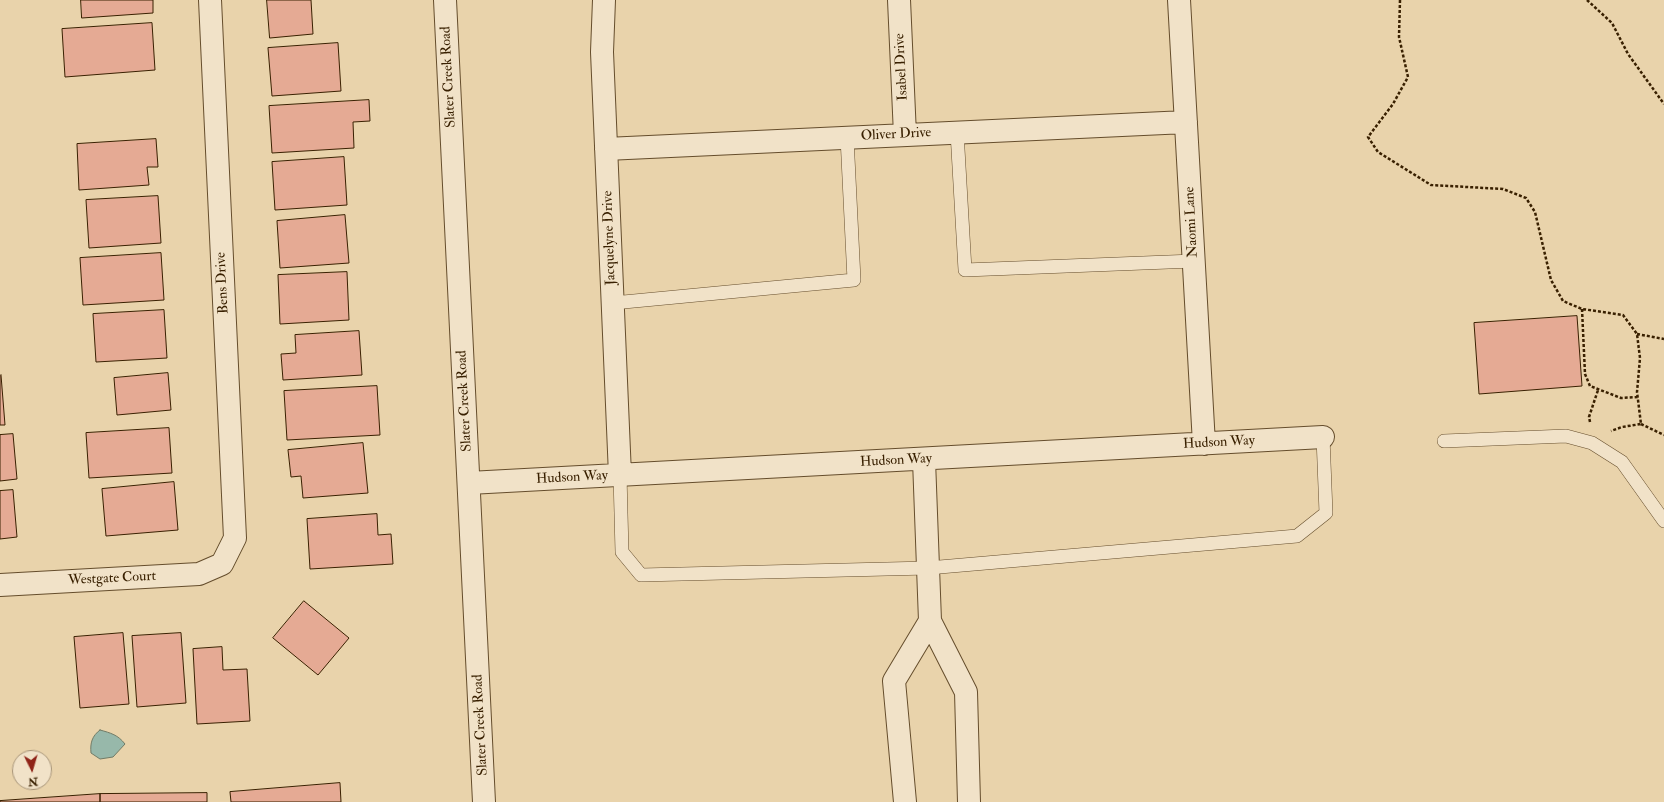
<!DOCTYPE html>
<style>
body{margin:0}
#map{position:relative;width:1664px;height:802px;overflow:hidden;background:#e9d3ab;font-family:"IM FELL Double Pica",serif}
canvas{display:block}
.north{position:absolute;left:12px;top:750px;width:40px;height:40px;box-sizing:border-box;background:#f1e2c8;border:1px solid #a79478;border-radius:50%;rotate:175deg;font-size:11px;font-weight:700;line-height:16px;text-align:center;color:#392001}
.north::after{content:'';display:block;margin:auto;width:14px;height:18px;background:#8f2418;clip-path:polygon(50% 0,100% 100%,50% 72%,0 100%)}
</style>
<div id="map">
<canvas width="1664" height="802"></canvas>
<div class="north">N</div>
</div>
<script>
const ctx = document.querySelector('canvas').getContext('2d');
ctx.lineJoin = 'round';
function paint(path, color) { ctx.fillStyle = color; ctx.fill(path, 'evenodd'); }
function strokePath(path, color, width, dash) { ctx.strokeStyle = color; ctx.lineWidth = width; ctx.lineCap = dash ? 'butt' : 'round'; ctx.setLineDash(dash || []); ctx.stroke(path); }
function label(font, color, halo, rows, align = 'center') {
  ctx.font = font + ' "IM FELL Double Pica",serif'; ctx.lineWidth = 3.5; ctx.setLineDash([]); ctx.textBaseline = 'middle'; ctx.strokeStyle = halo; ctx.fillStyle = color; for (const [text, x, y, turn = 0] of rows) {
    ctx.save(); ctx.translate(x, y); ctx.rotate((+turn || 0) * Math.PI / 180); ctx.textAlign = isNaN(turn) ? turn : align; if (halo) ctx.strokeText(text, 0, 0); ctx.fillText(text, 0, 0); ctx.restore();
  }
}
const water = new Path2D(`
 M100 730C111 733 118 735 125 744L113 757 100 759 91 753C90 743 92 736 100 730Z`);
paint(water, '#97b8aa');
strokePath(water, '#717b66', 1);
const building = new Path2D(`
 M81 0H153V13L82 18Z
 M267 0H311L313 34 270 38Z
 M152 23 155 70 65 77 62 29Z
 M338 43 341 91 272 96 268 48Z
 M369 100 370 121 353 122 354 148 272 153 269 106Z
 M156 139 158 167H147L149 185 79 190 77 144Z
 M344 157 347 205 275 210 272 162Z
 M158 196 161 243 89 248 86 200Z
 M345 215 349 263 280 268 277 221Z
 M161 253 164 300 83 305 80 258Z
 M347 272 349 320 280 324 278 275Z
 M164 310 167 358 96 362 93 314Z
 M1577 316 1582 386 1479 394 1474 323Z
 M359 331 362 375 283 380 281 354 296 353 295 335Z
 M168 373 171 410 117 415 114 378Z
 M1 375 5 425H0V376Z
 M377 386 380 435 287 440 284 391Z
 M169 428 172 473 89 478 86 433Z
 M13 434 17 479 0 481V435Z
 M363 443 368 493 303 498 301 476 291 477 288 450Z
 M174 482 178 530 106 536 102 489Z
 M13 490 17 537 0 539V491Z
 M377 514 378 535 391 534 393 564 310 569 307 519Z
 M304 601 349 638 318 675 273 638Z
 M123 633 129 704 80 708 74 637Z
 M181 633 186 703 137 707 132 636Z
 M222 647 223 670 247 669 250 721 197 724 193 649Z
 M340 783 341 802H231L230 792Z
 M207 793V802H100V794Z
 M100 794V802H0V801Z`);
paint(building, '#e5aa94');
strokePath(building, '#392001', 1);
const lane = new Path2D(`
 M957 132 965 270 1194 261
 M613 303 854 280 847 137
 M1444 441 1566 436 1592 443 1622 462 1664 521
 M620 475 622 552 641 575 928 568 1297 536 1326 513 1323 437`);
const street = new Path2D(`
 M445 0 484 802
 M604 0 602 52 620 475
 M899 0 905 135
 M1179 0 1204 444
 M606 149 1186 122
 M924 460 930 621 966 692 969 802
 M469 483 1323 437
 M0 585 199 574 222 564 235 538 210 0
 M905 802 894 681 930 621`);
strokePath(lane, '#654d2c', 14);
strokePath(street, '#654d2c', 24);
strokePath(new Path2D(`
 M1400 0 1399 37 1408 77 1393 104 1368 137 1378 152 1431 185 1503 189 1526 198 1535 212 1551 280 1563 301 1582 309 1623 315 1637 334 1640 358 1637 392 1641 424 1622 427 1611 431
 M1587 0 1612 23 1628 54 1664 104
 M1582 309 1585 374 1590 386 1621 398 1638 397
 M1637 334 1664 339
 M1590 422 1589 417 1598 390
 M1641 424 1664 435`), '#392001', 2.5, [3, 2]);
strokePath(lane, '#f1e2c8', 13);
strokePath(street, '#f1e2c8', 22);
label('14px', '#392001', '#f1e2c8', [
 ["Isabel Drive",902,67,-93],
 ["Slater Creek Road",449,77,-93],
 ["Oliver Drive",896,135,-3],
 ["Naomi Lane",1192,222,-93],
 ["Jacquelyne Drive",610,238,-92],
 ["Bens Drive",223,283,-93],
 ["Slater Creek Road",465,401,-93],
 ["Hudson Way",1219,443,-3],
 ["Hudson Way",896,461,-3],
 ["Hudson Way",572,478,-3],
 ["Westgate Court",112,579,-3],
 ["Slater Creek Road",481,725,-93]
]);
</script>
